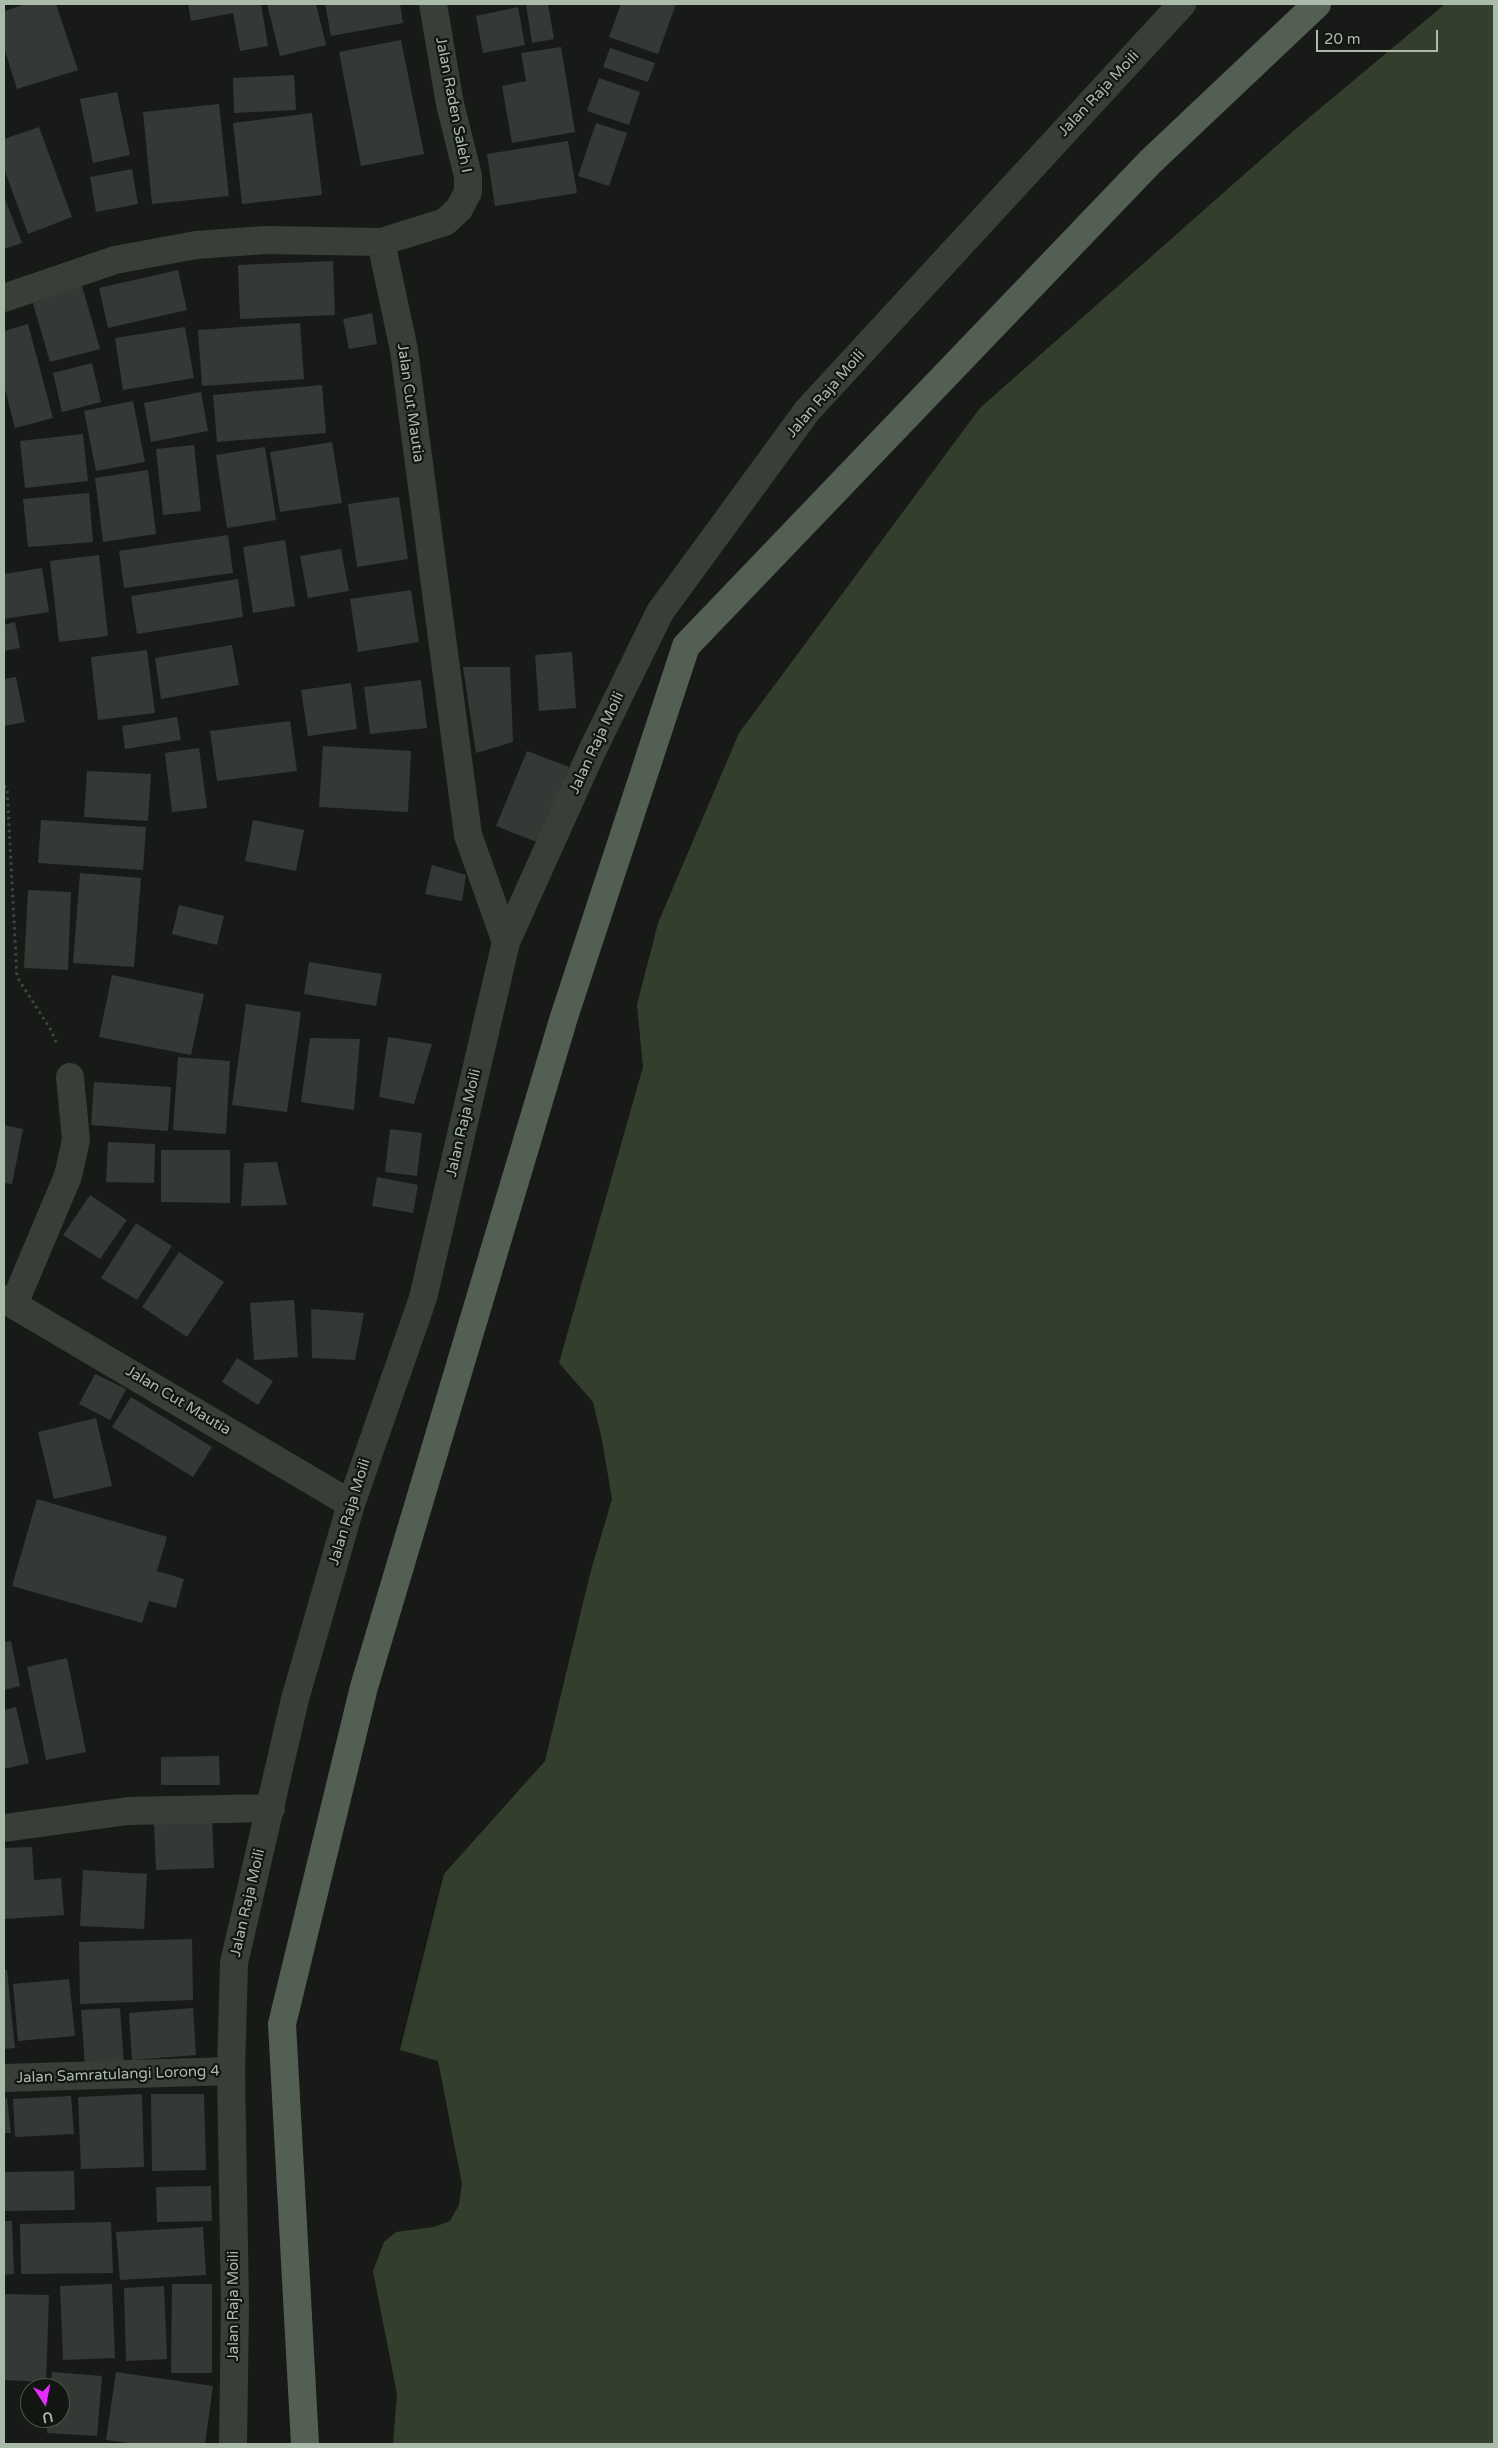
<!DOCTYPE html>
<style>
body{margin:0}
#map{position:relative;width:1498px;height:2448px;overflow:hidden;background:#181a18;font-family:"Varela Round",sans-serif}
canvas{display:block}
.frame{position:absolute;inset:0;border:5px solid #aabba9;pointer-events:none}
.north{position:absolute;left:20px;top:2378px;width:50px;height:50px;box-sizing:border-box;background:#131513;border:1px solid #4f574f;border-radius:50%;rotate:169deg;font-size:14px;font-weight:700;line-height:20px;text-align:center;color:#aabba9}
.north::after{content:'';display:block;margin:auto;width:18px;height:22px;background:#e62bff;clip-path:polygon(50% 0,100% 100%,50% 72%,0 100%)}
.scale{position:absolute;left:1316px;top:30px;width:122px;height:22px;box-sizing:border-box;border:2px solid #aabba9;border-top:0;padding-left:6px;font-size:15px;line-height:18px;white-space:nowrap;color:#aabba9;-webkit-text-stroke:4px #131513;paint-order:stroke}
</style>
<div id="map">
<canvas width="1498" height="2448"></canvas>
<div class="frame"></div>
<div class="north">U</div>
<div class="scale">20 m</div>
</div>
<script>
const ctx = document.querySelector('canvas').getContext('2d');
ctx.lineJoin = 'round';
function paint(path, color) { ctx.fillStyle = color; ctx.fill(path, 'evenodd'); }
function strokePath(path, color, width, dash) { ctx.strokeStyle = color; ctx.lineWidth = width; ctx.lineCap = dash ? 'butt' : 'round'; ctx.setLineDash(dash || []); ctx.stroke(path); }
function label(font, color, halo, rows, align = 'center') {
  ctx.font = font + ' "Varela Round",sans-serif'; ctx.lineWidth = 4.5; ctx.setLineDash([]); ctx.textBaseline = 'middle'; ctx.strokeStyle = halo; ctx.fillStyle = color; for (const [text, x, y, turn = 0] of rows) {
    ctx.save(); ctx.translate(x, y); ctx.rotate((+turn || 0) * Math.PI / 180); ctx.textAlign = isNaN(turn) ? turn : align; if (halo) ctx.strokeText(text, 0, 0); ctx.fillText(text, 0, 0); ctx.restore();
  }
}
paint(new Path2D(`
 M1445 4H1494V2444H393L397 2394 373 2271 384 2242 396 2232 434 2227 450 2221 459 2205 462 2184 438 2061 400 2050 444 1874 545 1761 590 1574 612 1499 602 1440 593 1402 559 1363 643 1067 637 1005 658 923 739 733 980 408 1299 126Z`), '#333f2c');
paint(new Path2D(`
 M26 4H56L78 70 17 89 4 48V11Z
 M188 4H261L268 46 240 51 233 13 191 21Z
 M267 4H316L326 45 280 56Z
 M325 4H400L403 23 331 36Z
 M534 4H548L554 39 532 43 526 5Z
 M621 4H676L658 54 609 37Z
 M518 7 525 45 483 53 476 16Z
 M401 40 424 154 361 166 339 52Z
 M561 47 575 132 512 143 502 86 526 81 521 53Z
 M610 48 655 63 648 82 603 67Z
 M294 75 296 110 234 113 233 78Z
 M599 78 640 92 629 125 587 111Z
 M117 92 130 155 93 163 80 99Z
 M219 104 229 196 152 204 143 112Z
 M312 113 322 195 242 204 233 123Z
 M596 123 627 133 609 186 578 176Z
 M39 127 72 217 28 234 4 169V139Z
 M568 141 577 193 495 206 487 154Z
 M132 169 138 204 96 212 90 177Z
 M4 196 22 243 4 249Z
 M333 261 335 315 240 319 238 265Z
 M178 270 187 310 108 328 99 288Z
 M82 286 100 349 50 362 32 300Z
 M372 313 377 344 349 349 343 319Z
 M300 323 304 379 202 386 198 330Z
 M28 324 53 418 15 428 4 385V331Z
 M185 327 194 378 123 390 115 338Z
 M92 363 101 402 62 412 53 373Z
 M322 385 326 433 217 442 213 395Z
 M201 392 208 431 151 442 144 403Z
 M133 401 145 462 96 471 84 411Z
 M83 434 88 481 25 488 20 441Z
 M332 442 342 503 280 512 270 452Z
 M194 445 201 511 163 515 156 449Z
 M265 447 276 520 227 528 216 455Z
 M148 470 156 534 103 542 95 478Z
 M89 493 93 542 28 547 23 499Z
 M399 497 408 559 357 567 348 504Z
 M228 535 233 573 124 588 119 551Z
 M285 540 295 606 253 613 243 547Z
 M341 549 349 591 308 598 300 556Z
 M99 555 108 636 59 642 50 561Z
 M42 568 49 612 4 619V574Z
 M238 579 243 617 137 634 131 596Z
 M411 590 419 642 358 652 350 599Z
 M15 622 20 648 4 651V625Z
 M232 645 239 685 161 699 155 658Z
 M147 650 155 713 98 720 91 657Z
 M572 652 576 708 539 711 535 655Z
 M463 667H510L513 742 476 753Z
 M16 677 25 722 4 726V679Z
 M421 680 427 728 370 734 364 687Z
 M351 683 357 729 308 736 301 690Z
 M177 717 181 740 125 749 122 726Z
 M290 721 297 771 217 781 210 731Z
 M323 746 411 751 408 812 319 807Z
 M199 748 207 808 172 812 165 753Z
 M527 751 569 767 539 843 496 826Z
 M87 771 151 774 148 821 84 817Z
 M41 820 146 827 143 870 38 863Z
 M253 820 304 830 296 871 245 861Z
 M432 865 466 875 462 901 425 894Z
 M80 873 141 878 134 967 73 963Z
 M28 890 71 892 68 970 24 968Z
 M179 905 224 916 217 945 172 934Z
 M309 962 382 974 376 1006 304 994Z
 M112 975 204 994 191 1055 99 1037Z
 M246 1004 301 1012 287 1112 232 1105Z
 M388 1037 432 1044 414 1104 379 1097Z
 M310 1038 360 1039 354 1110 301 1102Z
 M178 1057 230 1061 226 1134 173 1130Z
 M94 1082 171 1087 168 1131 91 1125Z
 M4 1125 23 1129 12 1184 4 1183Z
 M390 1129 422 1133 417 1176 385 1172Z
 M108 1142 155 1144 154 1183 106 1182Z
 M161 1150H230V1203L161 1202Z
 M277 1162 287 1205 241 1206 244 1163Z
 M377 1177 418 1185 413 1213 372 1206Z
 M90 1195 127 1220 100 1259 63 1235Z
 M136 1223 172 1246 137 1300 101 1278Z
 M179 1252 224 1282 187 1337 142 1307Z
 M294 1300 298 1357 254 1360 250 1303Z
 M311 1309 364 1313 355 1360 312 1358Z
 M237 1358 273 1381 258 1405 222 1382Z
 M95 1374 126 1389 110 1420 79 1404Z
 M131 1397 212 1447 193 1477 112 1427Z
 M96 1418 112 1486 54 1499 38 1432Z
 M37 1499 167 1537 157 1571 184 1579 176 1608 149 1601 142 1623 12 1586Z
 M11 1641 20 1686 4 1690V1642Z
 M67 1658 86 1752 46 1760 27 1667Z
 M16 1707 29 1763 4 1769V1710Z
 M219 1756 220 1785H161V1757Z
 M212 1818 214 1868 156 1870 154 1821Z
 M32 1847 34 1880 61 1878 64 1915 4 1919V1848Z
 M83 1870 147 1874 144 1929 80 1926Z
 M192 1939 193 2000 80 2004 79 1942Z
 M4 1970H7L15 2048 4 2049Z
 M69 1979 75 2036 18 2041 13 1984Z
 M120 2008 124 2063 85 2066 81 2010Z
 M193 2008 196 2055 132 2060 129 2013Z
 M142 2094 144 2167 81 2169 78 2097Z
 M151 2094H204L206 2170 152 2171Z
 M71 2096 74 2134 15 2137 13 2099Z
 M7 2098 11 2133H4V2099Z
 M74 2171 75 2210 4 2211V2172Z
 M211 2186 212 2221 157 2222 156 2187Z
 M4 2221H12L14 2274 4 2275Z
 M111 2222 113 2273 21 2274 20 2224Z
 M203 2227 206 2275 120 2280 116 2232Z
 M112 2284 115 2358 63 2360 60 2286Z
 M172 2284H212V2373H171Z
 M164 2286 167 2359 126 2361 124 2288Z
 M4 2294 49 2295 46 2382 4 2380Z
 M52 2372 102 2376 97 2436 47 2433 48 2418H60V2388H50Z
 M116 2372 213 2386 205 2444H136L106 2440Z`), '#353935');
strokePath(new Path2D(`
 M4 786 7 788 17 977 51 1030 57 1044`), '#3f473e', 3, [2.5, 4]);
strokePath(new Path2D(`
 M381 242 445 222 459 209 468 192V176L450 104 433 4
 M4 298 115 260 196 245 265 240 381 242 404 350 468 835 506 942
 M4 1299 351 1504
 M14 1304 68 1176 76 1140 70 1077
 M4 1828 128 1811 271 1808
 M4 2078 231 2071
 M233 2444 235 2306 231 2071 234 1963 295 1699 351 1504 423 1298 506 942 592 751 660 612 807 411 1182 4`), '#383f39', 28);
strokePath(new Path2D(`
 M305 2444 282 2024 364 1687 564 1017 686 646 1150 162 1317 4`), '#545f54', 28);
label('15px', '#aabba9', '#131513', [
 ["Jalan Raja Moili",1099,94,-47],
 ["Jalan Raden Saleh I",453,105,79],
 ["Jalan Raja Moili",826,394,-49],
 ["Jalan Cut Mautia",410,403,82],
 ["Jalan Raja Moili",597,743,-65],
 ["Jalan Raja Moili",464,1123,-77],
 ["Jalan Cut Mautia",178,1401,31],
 ["Jalan Raja Moili",350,1512,-73],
 ["Jalan Raja Moili",248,1903,-77],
 ["Jalan Samratulangi Lorong 4",118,2075,-2],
 ["Jalan Raja Moili",234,2306,-90]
]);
</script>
